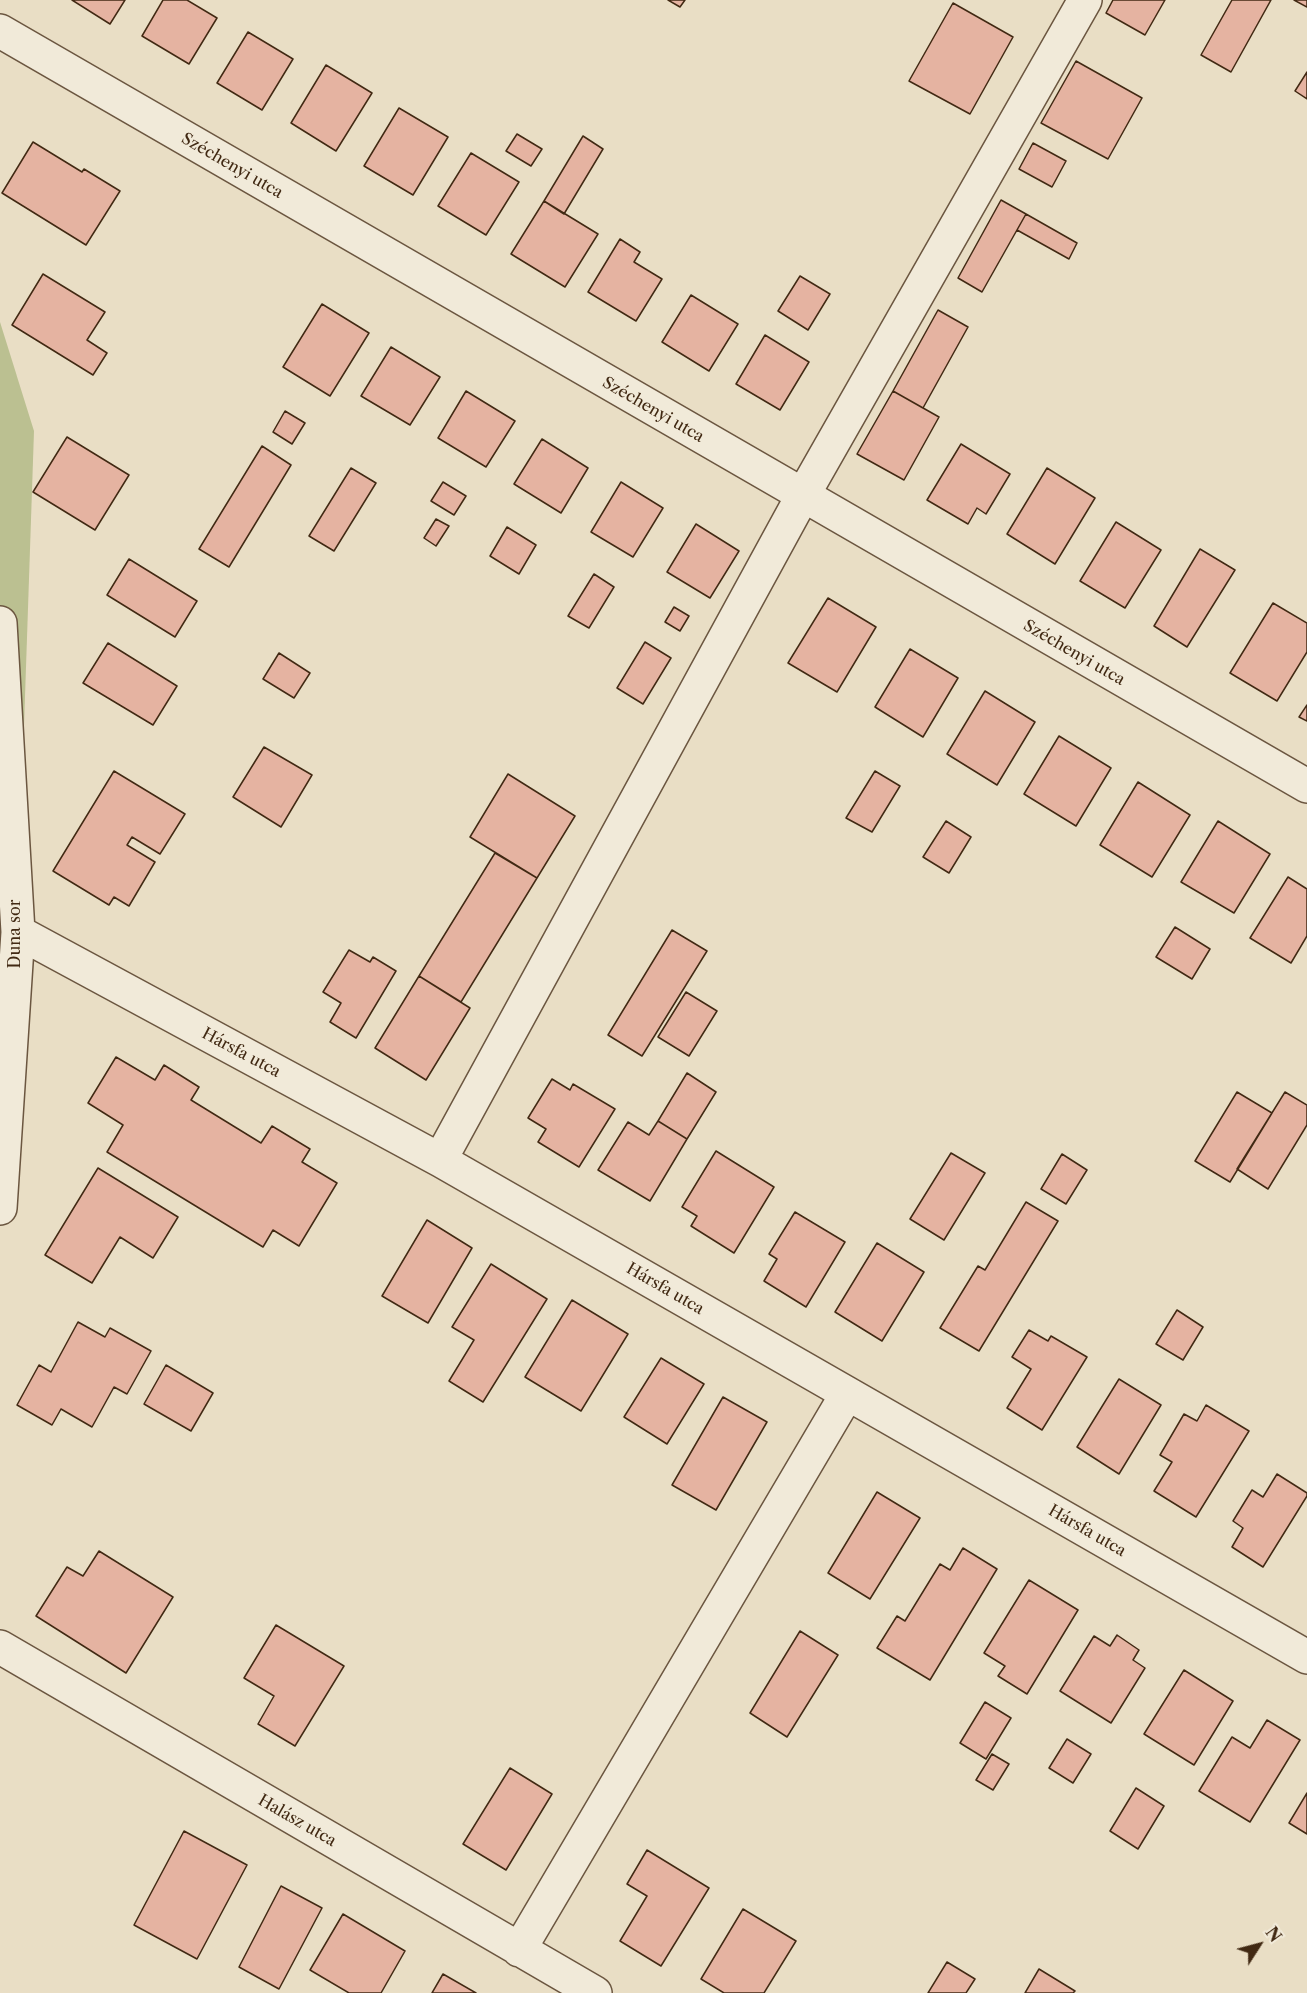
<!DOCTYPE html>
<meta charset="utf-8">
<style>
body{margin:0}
#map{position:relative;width:1307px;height:1993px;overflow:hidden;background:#e9dec5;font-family:"Libre Caslon Text",serif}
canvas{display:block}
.north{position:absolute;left:1229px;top:1915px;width:60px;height:60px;-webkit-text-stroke:4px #f1ead9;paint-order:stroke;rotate:54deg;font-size:16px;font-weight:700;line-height:24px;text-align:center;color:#412913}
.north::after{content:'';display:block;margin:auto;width:21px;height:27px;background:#412913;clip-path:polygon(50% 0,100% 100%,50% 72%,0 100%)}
</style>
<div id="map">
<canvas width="1307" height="1993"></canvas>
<div class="north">N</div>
</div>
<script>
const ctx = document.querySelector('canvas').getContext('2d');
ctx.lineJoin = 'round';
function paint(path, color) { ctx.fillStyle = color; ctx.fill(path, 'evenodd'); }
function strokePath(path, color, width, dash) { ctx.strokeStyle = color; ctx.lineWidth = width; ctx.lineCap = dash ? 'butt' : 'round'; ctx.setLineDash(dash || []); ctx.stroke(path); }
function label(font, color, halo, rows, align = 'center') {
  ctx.font = font + ' "Libre Caslon Text",serif'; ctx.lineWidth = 5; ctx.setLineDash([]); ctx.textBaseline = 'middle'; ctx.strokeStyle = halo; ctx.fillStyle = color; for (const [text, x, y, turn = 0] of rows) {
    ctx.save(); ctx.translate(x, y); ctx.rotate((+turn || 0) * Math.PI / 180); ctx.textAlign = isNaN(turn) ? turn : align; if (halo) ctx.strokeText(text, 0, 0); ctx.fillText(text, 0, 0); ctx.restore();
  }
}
paint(new Path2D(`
 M0 322 34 431 16 962 0 1126Z`), '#bbc091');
const building = new Path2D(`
 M72 0H125L110 24Z
 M163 0H187L217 18 189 64 142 36Z
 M668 0H685L680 7Z
 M1113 0H1165L1145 35 1106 13Z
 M1232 0H1271L1231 72 1201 55Z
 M1294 0H1307V7Z
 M953 3 1013 37 970 114 909 81Z
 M248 32 293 59 262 110 217 83Z
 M1076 61 1142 98 1108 159 1041 123Z
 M326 65 372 93 336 151 291 123Z
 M1307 72V99L1295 91Z
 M399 108 448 137 413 195 364 166Z
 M517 134 542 149 531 166 506 151Z
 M583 136 603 149 564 214 544 201Z
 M33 142 82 172 84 169 120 191 86 245 2 193Z
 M1033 143 1066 161 1052 187 1019 169Z
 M471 153 519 182 486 235 438 206Z
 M1001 200 1026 214 982 292 958 278Z
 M544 201 598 234 565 287 511 254Z
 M1026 214 1077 243 1069 259 1017 230Z
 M620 239 640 252 634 262 662 279 636 321 588 292Z
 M43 274 105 312 87 340 107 353 93 375 12 325Z
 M800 276 830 294 808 330 778 311Z
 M691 295 738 324 709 371 662 342Z
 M322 304 369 333 330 396 283 367Z
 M938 310 968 327 923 408 893 391Z
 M765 335 809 362 780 410 736 384Z
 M391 347 440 377 410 425 361 396Z
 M466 391 515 421 486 467 438 438Z
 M893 391 939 417 904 480 857 454Z
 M285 411 305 423 292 444 273 432Z
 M67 437 129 475 95 530 33 492Z
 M542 439 588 468 561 513 514 484Z
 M961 444 1010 474 986 514 977 508 968 524 927 500Z
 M262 446 291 465 229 567 199 549Z
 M351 468 376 483 334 551 309 536Z
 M1047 468 1095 498 1055 564 1007 534Z
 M443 482 466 496 454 515 431 501Z
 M621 482 663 508 633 557 591 532Z
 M436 519 449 526 436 546 424 538Z
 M1116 522 1161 550 1125 608 1080 581Z
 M696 524 739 551 710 598 667 572Z
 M507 527 536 545 519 574 490 556Z
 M1200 549 1235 570 1187 647 1154 626Z
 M129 559 197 601 175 637 107 595Z
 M594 574 614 587 589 628 568 616Z
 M828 598 876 627 837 692 788 663Z
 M1273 603 1307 623V652L1277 701 1230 673Z
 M674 607 689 616 680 631 665 622Z
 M645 642 671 658 643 704 617 688Z
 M108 643 177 686 153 725 83 683Z
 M910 649 958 678 923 737 875 707Z
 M279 653 310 673 294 698 263 679Z
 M985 691 1035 722 997 785 947 754Z
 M1307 705V721L1299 717Z
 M1059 736 1111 768 1076 826 1024 794Z
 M264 747 312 775 281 827 233 797Z
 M114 771 185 814 160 854 132 837 127 845 155 862 129 906 114 897 109 905 53 871Z
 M875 771 900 786 872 832 846 818Z
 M508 774 575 816 537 878 470 837Z
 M1138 782 1190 815 1152 877 1100 845Z
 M946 821 971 837 949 873 923 857Z
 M1218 821 1270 854 1234 913 1181 882Z
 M495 853 537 878 461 1002 419 976Z
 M1288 877 1307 889V936L1291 963 1250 938Z
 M1175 927 1210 949 1192 979 1156 957Z
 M672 930 707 951 642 1056 608 1035Z
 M349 950 370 962 373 957 396 971 356 1038 330 1022 341 1003 323 992Z
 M419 976 470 1008 426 1080 375 1048Z
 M686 992 717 1011 689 1056 658 1037Z
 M116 1057 155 1080 164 1065 199 1087 191 1100 261 1143 272 1126 310 1149 302 1162 337 1183 299 1246 273 1230 263 1247 107 1152 123 1125 88 1103Z
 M687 1073 716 1092 687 1139 658 1121Z
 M552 1079 570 1090 573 1084 615 1109 579 1167 538 1142 546 1129 528 1118Z
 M1237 1092 1272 1113 1230 1182 1195 1161Z
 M1285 1092 1307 1105V1125L1268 1189 1237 1169Z
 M658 1121 687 1139 650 1201 598 1170 628 1122 649 1135Z
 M716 1151 774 1187 734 1253 691 1226 697 1216 682 1207Z
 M951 1153 985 1173 944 1240 910 1219Z
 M1062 1154 1087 1170 1066 1204 1041 1189Z
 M98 1168 178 1217 153 1258 120 1237 92 1283 45 1255Z
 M1026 1202 1058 1221 979 1351 940 1328 978 1266 985 1270Z
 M795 1212 845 1242 806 1307 764 1281 777 1259 769 1254Z
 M427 1220 472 1248 428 1323 382 1296Z
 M877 1243 924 1272 882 1341 835 1312Z
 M491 1264 547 1299 483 1402 449 1381 474 1340 452 1327Z
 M572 1300 628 1334 581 1411 525 1377Z
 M1177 1310 1203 1327 1183 1360 1156 1344Z
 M78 1322 105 1337 110 1328 151 1351 127 1394 114 1387 92 1427 61 1409 52 1425 17 1405 39 1365 51 1372Z
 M1029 1330 1048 1341 1051 1336 1087 1357 1042 1430 1007 1408 1031 1369 1012 1357Z
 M661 1358 704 1384 667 1444 624 1417Z
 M166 1365 213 1393 191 1431 144 1404Z
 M1119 1379 1161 1405 1119 1474 1077 1447Z
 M723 1397 767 1422 716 1510 672 1485Z
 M1206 1405 1249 1431 1196 1517 1154 1491 1172 1462 1160 1455 1184 1414 1197 1421Z
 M1277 1474 1307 1493V1496L1263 1567 1232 1547 1243 1528 1233 1521 1252 1490 1263 1497Z
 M877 1492 920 1518 870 1599 828 1573Z
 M963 1548 997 1569 930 1680 877 1648 897 1616 905 1621 940 1564 950 1570Z
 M99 1551 173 1597 126 1673 36 1616 67 1567 83 1576Z
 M1029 1580 1078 1610 1027 1694 998 1676 1005 1666 984 1653Z
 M276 1625 344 1666 295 1746 258 1724 274 1696 244 1678Z
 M800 1631 838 1655 787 1737 750 1713Z
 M1117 1635 1139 1650 1133 1660 1145 1668 1111 1723 1060 1691 1094 1636 1110 1646Z
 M1184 1670 1233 1701 1194 1765 1144 1734Z
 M985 1702 1011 1718 986 1759 960 1743Z
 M1267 1720 1300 1740 1250 1822 1199 1791 1232 1737 1250 1748Z
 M1067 1739 1091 1754 1073 1783 1049 1768Z
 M992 1754 1009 1764 993 1790 976 1780Z
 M510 1768 552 1794 506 1870 463 1844Z
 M1136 1788 1164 1806 1138 1849 1110 1831Z
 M1307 1793V1834L1289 1823Z
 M184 1831 247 1865 197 1959 134 1925Z
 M647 1850 709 1888 661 1966 620 1941 647 1896 627 1884Z
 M281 1886 322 1908 279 1989 239 1967Z
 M743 1909 796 1941 764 1993H724L701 1979Z
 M343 1914 405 1951 381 1993H349L310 1970Z
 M947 1962 975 1979 966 1993H928Z
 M1039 1969 1075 1991 1073 1993H1025Z
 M443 1974 476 1993H432Z`);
paint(building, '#e5b3a1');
strokePath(building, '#412913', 1.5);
const minor = new Path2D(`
 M0 31 1307 786
 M0 623 18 932 0 1208
 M18 932 440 1160 1307 1657
 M440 1160 802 497 1085 0
 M0 1647 595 1993
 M519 1950 847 1394`);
strokePath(minor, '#6b5640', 36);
strokePath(minor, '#f1ead9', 33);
label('16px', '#412913', '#f1ead9', [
 ["Széchenyi utca",232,166,30],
 ["Széchenyi utca",653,410,30],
 ["Széchenyi utca",1074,653,30],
 ["Duna sor",15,934,-90],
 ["Hársfa utca",241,1053,28],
 ["Hársfa utca",665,1289,30],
 ["Hársfa utca",1087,1531,30],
 ["Halász utca",297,1821,30]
]);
</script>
